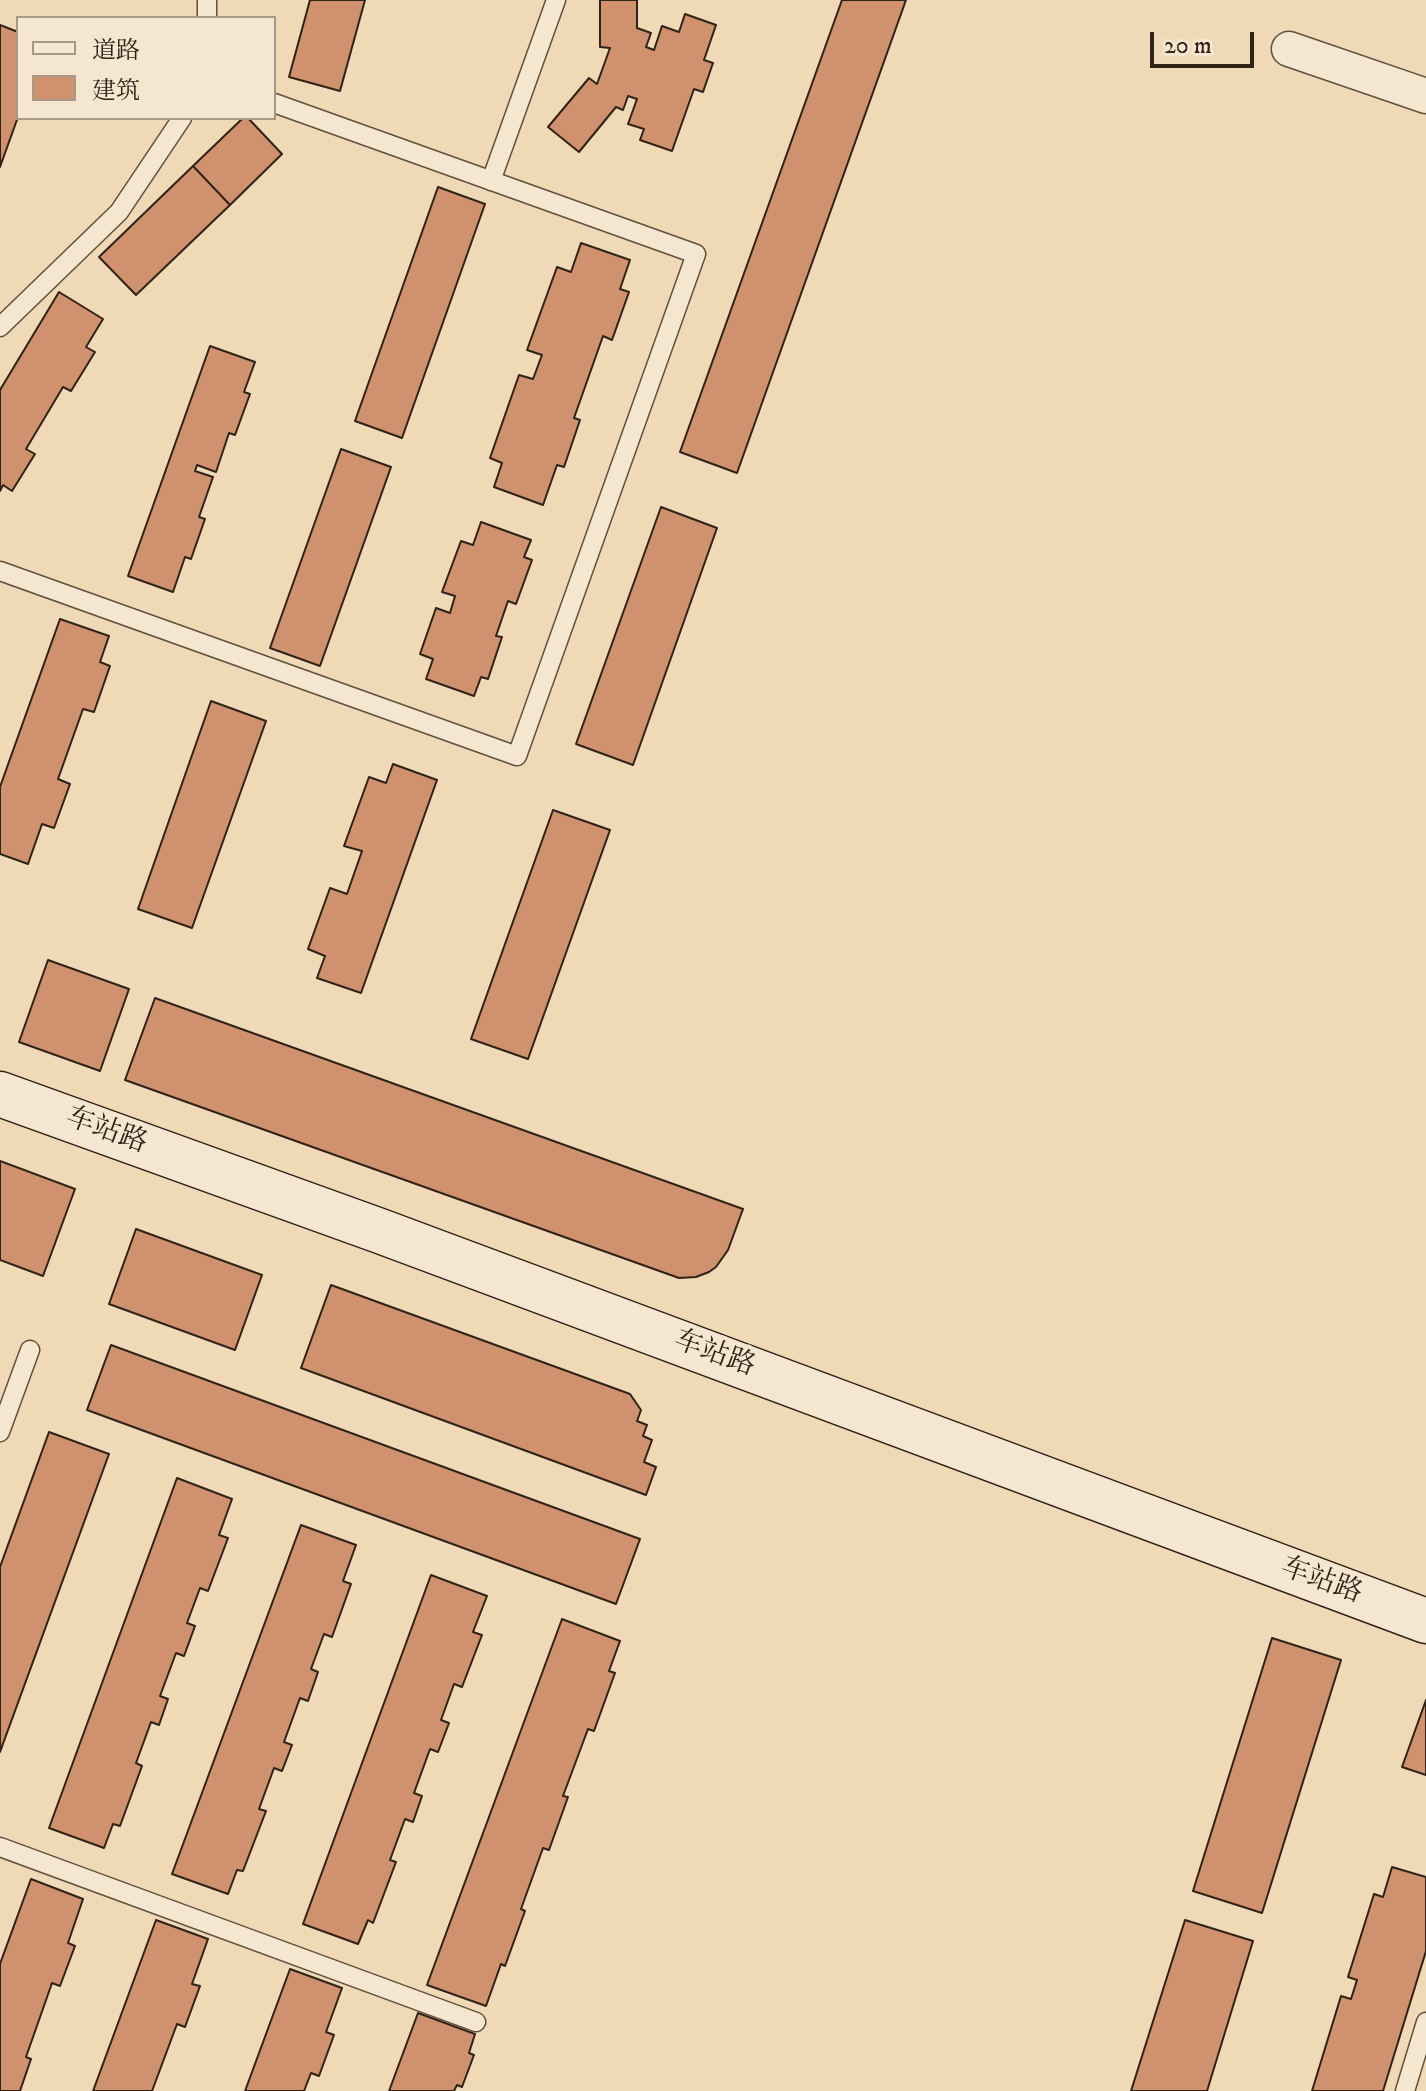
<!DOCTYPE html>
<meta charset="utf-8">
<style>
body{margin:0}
#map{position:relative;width:1426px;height:2091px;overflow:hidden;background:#efd9b7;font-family:"IM FELL DW Pica","Noto Serif SC",serif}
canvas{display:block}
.legend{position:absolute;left:16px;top:16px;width:260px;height:104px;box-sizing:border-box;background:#f5e6d0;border:2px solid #a69886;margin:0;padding:10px 14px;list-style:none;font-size:24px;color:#2f2216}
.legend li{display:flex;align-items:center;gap:16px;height:40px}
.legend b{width:40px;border:2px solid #a69886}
.scale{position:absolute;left:1150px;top:32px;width:104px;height:36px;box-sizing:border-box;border:4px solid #2f2216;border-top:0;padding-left:10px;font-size:24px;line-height:28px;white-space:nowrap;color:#2f2216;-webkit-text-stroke:6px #f5e6d0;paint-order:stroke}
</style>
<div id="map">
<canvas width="1426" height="2091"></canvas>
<ul class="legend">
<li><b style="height:10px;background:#f5e6d0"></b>道路</li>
<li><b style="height:22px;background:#d0926e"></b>建筑</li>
</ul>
<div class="scale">20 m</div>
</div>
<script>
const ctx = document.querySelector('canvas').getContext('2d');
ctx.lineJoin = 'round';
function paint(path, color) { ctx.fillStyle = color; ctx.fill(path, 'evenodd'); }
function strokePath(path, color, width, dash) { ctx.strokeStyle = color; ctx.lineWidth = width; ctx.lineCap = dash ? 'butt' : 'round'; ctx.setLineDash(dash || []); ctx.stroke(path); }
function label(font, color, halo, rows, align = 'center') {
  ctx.font = font + ' "IM FELL DW Pica","Noto Serif SC",serif'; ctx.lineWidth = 8; ctx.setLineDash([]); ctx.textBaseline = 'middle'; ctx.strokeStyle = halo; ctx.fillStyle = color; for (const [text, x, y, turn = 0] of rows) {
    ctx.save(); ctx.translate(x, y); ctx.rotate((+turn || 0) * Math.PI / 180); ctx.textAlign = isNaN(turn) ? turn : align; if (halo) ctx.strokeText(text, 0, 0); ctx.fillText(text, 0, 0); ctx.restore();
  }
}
const building = new Path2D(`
 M310 0H365L340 91 289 77Z
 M600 0H637V28L651 33 646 47 654 50 662 26 679 32 685 14 716 25 704 60 713 63 703 92 694 89 672 151 640 140 644 129 628 124 637 99 628 96 623 110 616 107 579 152 548 127 589 78 597 84 610 48 600 47Z
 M842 0H906L737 473 680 452Z
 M0 25 18 32V117L0 167Z
 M243 118H248L282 154 230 205 193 166Z
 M193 166 230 205 136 295 99 257Z
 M438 187 485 204 402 438 355 421Z
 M581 243 630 260 620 289 629 292 612 340 603 336 574 418 580 420 564 467 557 465 543 505 494 487 502 463 490 458 519 375 533 379 542 355 527 350 557 267 571 272Z
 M59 292 103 319 86 347 95 352 71 391 63 387 26 449 35 454 12 491 3 485 0 491V390Z
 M210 346 255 362 244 392 250 394 235 435 229 433 216 472 197 465 195 471 213 477 199 517 205 519 191 559 185 557 173 592 128 576Z
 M341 449 391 467 320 666 270 648Z
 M661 507 717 528 633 765 576 744Z
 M481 522 531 540 524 557 532 560 516 604 508 601 496 636 502 637 488 679 481 677 474 696 426 679 433 659 420 654 436 608 450 613 455 596 442 592 461 541 473 545Z
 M60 619 109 636 100 662 110 666 94 712 83 709 58 779 70 784 54 828 42 824 28 864 0 854V787Z
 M211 701 266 721 192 928 138 909Z
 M393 764 437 780 361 993 317 978 325 956 308 949 330 888 347 894 362 851 344 846 369 777 386 783Z
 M553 810 610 830 528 1059 471 1039Z
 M48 960 129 989 100 1071 19 1042Z
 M155 998 743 1209 728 1250 716 1267 709 1272 696 1277 679 1278 125 1080Z
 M0 1161 75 1189 43 1276 0 1260Z
 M136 1229 262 1275 235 1350 109 1304Z
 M331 1285 630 1394 641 1410 637 1421 647 1425 643 1436 652 1440 644 1462 656 1467 646 1495 301 1368Z
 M111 1345 640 1539 616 1604 87 1410Z
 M49 1432 109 1454 0 1752V1567Z
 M177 1478 232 1499 219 1535 228 1538 208 1591 200 1588 187 1623 195 1626 184 1656 176 1653 160 1696 168 1699 159 1725 151 1722 136 1763 142 1766 120 1826 113 1824 104 1848 49 1828Z
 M301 1525 356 1545 343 1581 351 1584 332 1637 324 1634 311 1669 318 1672 308 1701 300 1698 284 1742 292 1745 282 1771 274 1768 259 1809 266 1811 243 1871 237 1870 228 1894 172 1874Z
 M431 1575 487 1596 473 1632 482 1635 462 1687 454 1684 441 1720 449 1723 438 1752 430 1749 414 1793 422 1796 413 1822 405 1819 390 1860 396 1862 373 1923 368 1920 358 1944 303 1924Z
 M562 1619 620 1641 609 1671 615 1673 594 1731 588 1729 563 1796 568 1797 549 1850 543 1848 521 1909 525 1911 505 1966 501 1964 486 2006 427 1985Z
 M1272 1638 1341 1660 1262 1913 1193 1891Z
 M1426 1700V1775L1402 1767Z
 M1392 1867 1426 1877V1951L1383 2091H1312L1341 1996 1351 1999 1357 1980 1348 1977 1374 1894 1383 1897Z
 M31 1879 83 1899 68 1943 75 1946 60 1986 52 1983 26 2057 31 2059 20 2091H0V1964Z
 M156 1920 208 1939 192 1984 200 1986 185 2027 177 2024 152 2091H93Z
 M1185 1920 1253 1941 1207 2091H1131Z
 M290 1969 342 1988 326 2032 334 2035 319 2076 311 2073 304 2091H245Z
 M418 2013 475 2034 469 2053 474 2055 462 2087 457 2085 454 2091H389Z`);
paint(building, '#d0926e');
strokePath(building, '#2f2216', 2);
const lane = new Path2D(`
 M207 0V18
 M491 181 556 0
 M0 327 119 212 182 118
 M0 571 517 756 696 254 274 103
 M0 1432 30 1350
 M0 1847 476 2022
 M1405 2091 1426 2022`);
const street = new Path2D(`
 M1289 49 1426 96`);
const secondary = new Path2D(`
 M0 1094 380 1231 1426 1621`);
strokePath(lane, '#5f503e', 21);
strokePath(street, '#5f503e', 37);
strokePath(secondary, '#2f2216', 47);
strokePath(lane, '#f5e6d0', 18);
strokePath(street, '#f5e6d0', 34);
strokePath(secondary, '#f5e6d0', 44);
label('28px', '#2f2216', '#f5e6d0', [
 ["车站路",106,1132,20],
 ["车站路",714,1355,20],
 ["车站路",1321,1582,20]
]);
</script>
